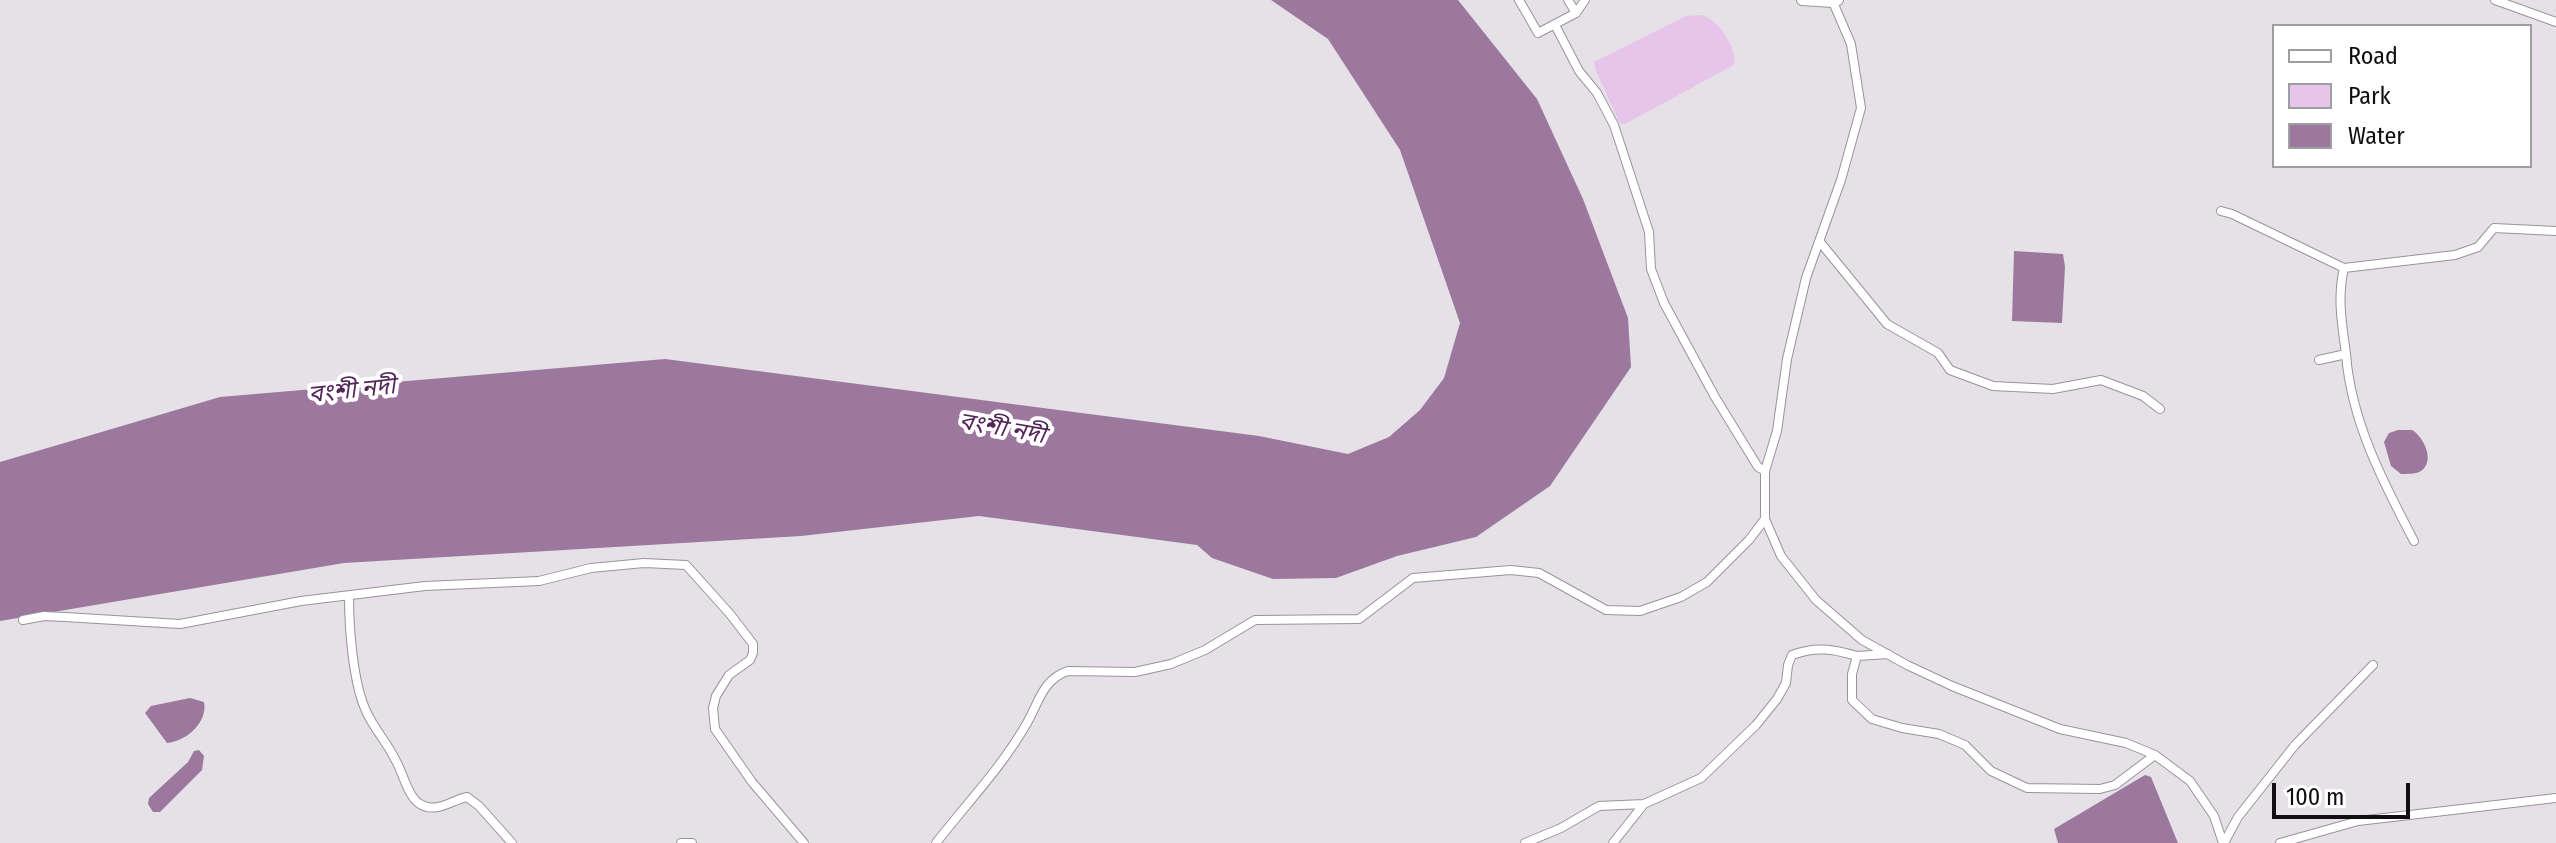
<!DOCTYPE html>
<meta charset="utf-8">
<style>
body{margin:0}
#map{position:relative;width:2556px;height:843px;overflow:hidden;background:#e6e0e7;font-family:"Fira Sans Condensed",sans-serif}
canvas{display:block}
.legend{position:absolute;left:2272px;top:24px;width:260px;height:144px;box-sizing:border-box;background:#fff;border:2px solid #a09fa0;margin:0;padding:10px 14px;list-style:none;font-size:24px;color:#110e11}
.legend li{display:flex;align-items:center;gap:16px;height:40px}
.legend b{width:40px;border:2px solid #a09fa0}
.scale{position:absolute;left:2272px;top:783px;width:138px;height:36px;box-sizing:border-box;border:4px solid #110e11;border-top:0;padding-left:10px;font-size:24px;line-height:28px;white-space:nowrap;color:#110e11;-webkit-text-stroke:6px #fff;paint-order:stroke}
</style>
<div id="map">
<canvas width="2556" height="843"></canvas>
<ul class="legend">
<li><b style="height:10px;background:#fff"></b>Road</li>
<li><b style="height:22px;background:#e7c5ea"></b>Park</li>
<li><b style="height:22px;background:#9c789f"></b>Water</li>
</ul>
<div class="scale">100 m</div>
</div>
<script>
const ctx = document.querySelector('canvas').getContext('2d');
ctx.lineJoin = 'round';
function paint(path, color) { ctx.fillStyle = color; ctx.fill(path, 'evenodd'); }
function strokePath(path, color, width, dash) { ctx.strokeStyle = color; ctx.lineWidth = width; ctx.lineCap = dash ? 'butt' : 'round'; ctx.setLineDash(dash || []); ctx.stroke(path); }
function label(font, color, halo, rows, align = 'center') {
  ctx.font = font + ' "Fira Sans Condensed","Noto Sans Bengali",sans-serif'; ctx.lineWidth = 8; ctx.setLineDash([]); ctx.textBaseline = 'middle'; ctx.strokeStyle = halo; ctx.fillStyle = color; for (const [text, x, y, turn = 0] of rows) {
    ctx.save(); ctx.translate(x, y); ctx.rotate((+turn || 0) * Math.PI / 180); ctx.textAlign = isNaN(turn) ? turn : align; if (halo) ctx.strokeText(text, 0, 0); ctx.fillText(text, 0, 0); ctx.restore();
  }
}
paint(new Path2D(`
 M1703 15C1721 24 1733 43 1735 62L1732 66 1625 124H1620L1596 71 1594 62 1686 16Z`), '#e7c5ea');
paint(new Path2D(`
 M1271 0H1458L1537 99 1583 199 1628 318 1631 367 1550 486 1476 537 1397 556 1336 578 1273 579 1212 558 1197 545 979 516 801 536 344 563 0 621V462L220 397 665 359 1259 436 1348 454 1389 437 1420 410 1444 378 1460 323 1400 150 1328 39Z
 M2014 251 2063 254 2065 267 2062 323 2012 321Z
 M2398 430H2412C2423 436 2436 461 2421 471 2417 474 2407 474 2401 474L2391 466 2384 442 2389 433Z
 M190 698 204 702C208 722 187 741 167 743L145 713 151 706Z
 M199 750 204 756 202 770 160 812H153L148 804 149 798 188 762 194 751Z
 M2145 775 2151 777 2178 843H2058L2054 829Z`), '#9c789f');
const minor = new Path2D(`
 M1519 0 1538 33 1576 13
 M1568 0 1576 13 1585 0
 M2495 0 2556 22
 M1833 2 1851 44 1861 108 1841 180 1806 278 1787 359 1777 431 1765 471V519L1781 556 1816 600 1862 640 1907 665 1952 686 2060 729 2126 743 2155 755 2190 781 2214 816 2223 843
 M1555 25 1579 71 1597 93 1614 125 1649 232 1651 269 1664 303 1715 397 1758 467 1765 471
 M2221 211 2232 214 2344 268C2337 298 2342 324 2346 354
 M1820 242 1887 324 1938 353 1950 370 1993 386 2053 389 2101 380 2143 396 2160 409
 M2344 268 2455 255 2478 247 2494 228 2556 231
 M2319 360 2346 354C2351 421 2383 482 2414 541
 M349 596C349 628 353 685 367 713 375 730 388 744 396 761 403 773 408 797 420 804 436 814 452 800 467 797L479 806 512 843
 M23 620 44 616 65 617 180 624 301 601 425 586 539 581 591 568 644 563 686 565 730 614 753 644V653L750 660 729 675 716 696 713 708 715 729 752 782 804 843
 M1888 654 1857 656 1852 674V700L1872 719 1902 728 1939 734 1965 745 1991 771 2027 788 2100 789 2115 785 2155 755
 M681 843H692
 M936 843C967 803 1002 767 1027 723 1039 702 1043 679 1068 671L1135 672 1171 664 1205 650 1255 620 1359 619 1413 578 1511 570 1539 573 1606 610 1640 611 1681 597 1707 582 1749 540 1765 519
 M1525 843 1561 828 1599 806 1644 804 1701 778 1756 725 1777 699 1786 683 1788 665 1792 655C1816 646 1833 649 1857 656
 M1613 843 1644 804
 M2224 843 2238 817 2295 745 2373 665
 M2280 843 2358 821 2556 798`);
const tertiary = new Path2D(`
 M1802 0 1833 2 1838 0`);
strokePath(minor, '#99939a', 10);
strokePath(tertiary, '#99939a', 12);
strokePath(minor, '#fff', 8);
strokePath(tertiary, '#fff', 10);
label('italic 24px', '#522457', '#fff', [
 ["বংশী নদী",352,391,-6],
 ["বংশী নদী",1002,429,10]
]);
</script>
